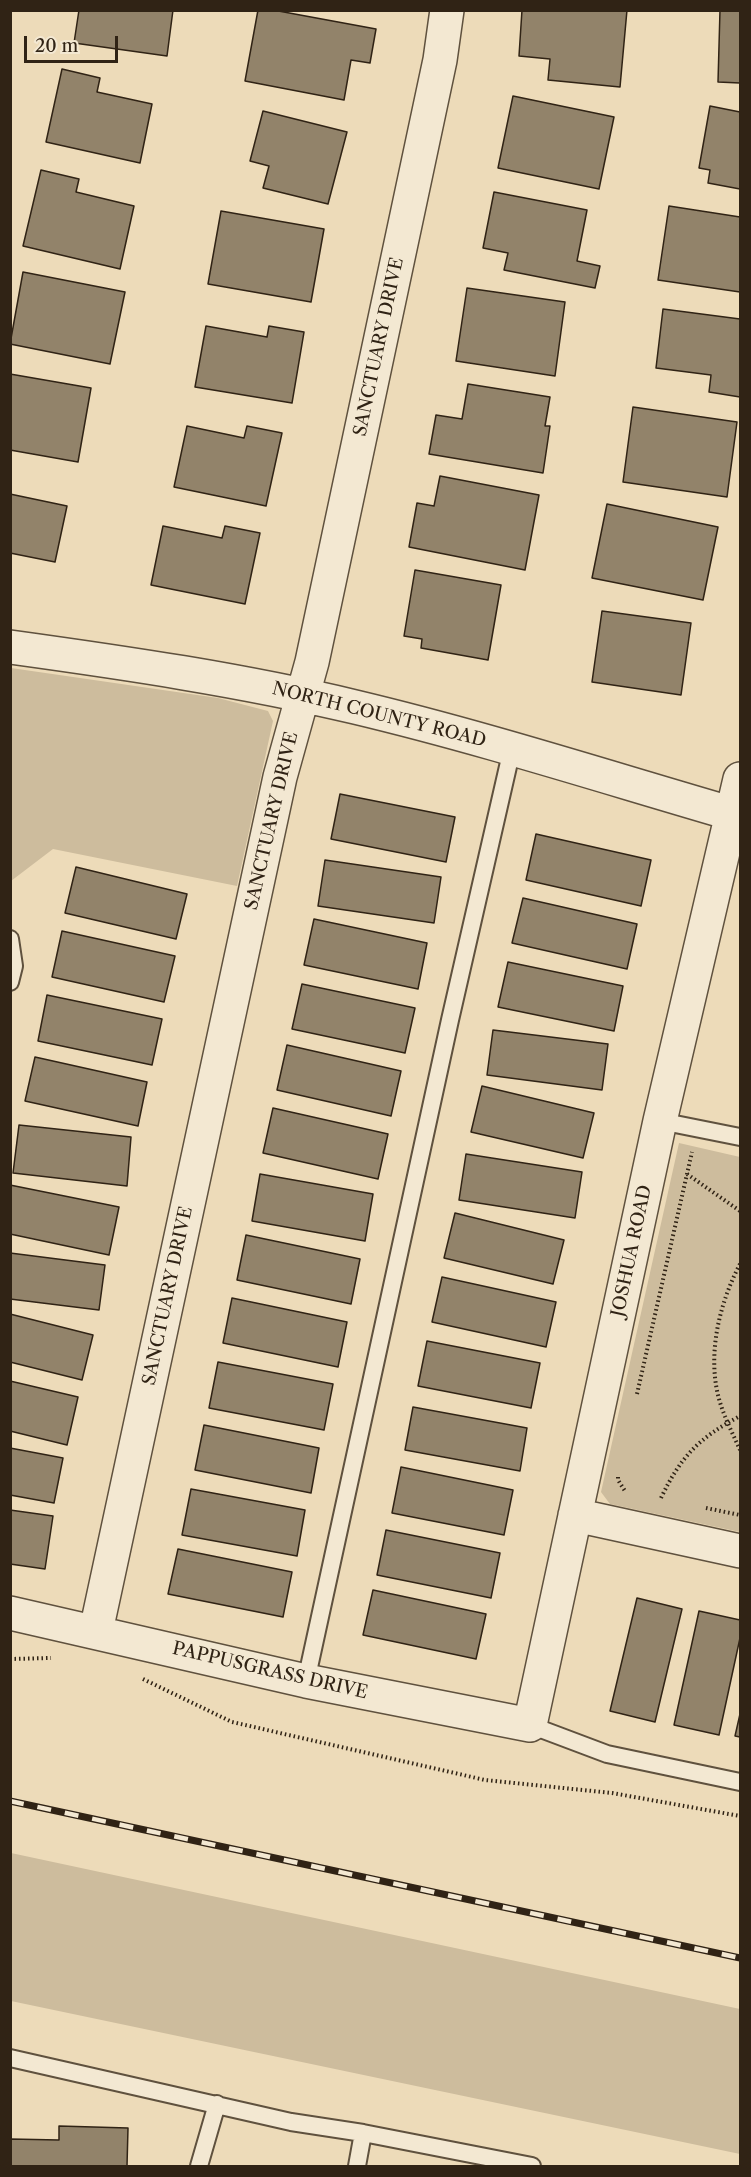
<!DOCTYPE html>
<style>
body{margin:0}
#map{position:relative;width:751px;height:2177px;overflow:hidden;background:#eddbb9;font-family:"Libre Caslon Text",serif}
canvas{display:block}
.frame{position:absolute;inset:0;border:12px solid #302315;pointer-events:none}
.scale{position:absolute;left:24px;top:36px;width:94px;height:27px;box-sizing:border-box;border:3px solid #302315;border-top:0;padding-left:8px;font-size:18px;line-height:21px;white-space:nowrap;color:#302315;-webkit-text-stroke:4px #f3e8d2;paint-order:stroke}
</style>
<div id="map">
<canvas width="751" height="2177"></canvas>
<div class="frame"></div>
<div class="scale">20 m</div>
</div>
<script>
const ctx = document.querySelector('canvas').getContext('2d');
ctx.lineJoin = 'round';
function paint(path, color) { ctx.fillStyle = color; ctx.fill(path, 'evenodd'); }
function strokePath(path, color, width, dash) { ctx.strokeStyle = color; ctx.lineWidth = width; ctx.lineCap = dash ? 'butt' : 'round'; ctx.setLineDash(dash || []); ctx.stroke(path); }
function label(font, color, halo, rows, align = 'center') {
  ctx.font = font + ' "Libre Caslon Text",serif'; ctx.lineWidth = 4.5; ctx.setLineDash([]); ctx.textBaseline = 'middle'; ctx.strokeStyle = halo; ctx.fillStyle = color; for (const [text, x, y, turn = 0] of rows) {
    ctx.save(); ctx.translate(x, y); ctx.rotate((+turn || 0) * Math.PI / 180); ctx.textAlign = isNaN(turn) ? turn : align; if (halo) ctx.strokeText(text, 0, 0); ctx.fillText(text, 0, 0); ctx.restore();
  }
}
paint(new Path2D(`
 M11 668 218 698 268 711 273 721 237 886 53 849 11 881Z
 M679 1143 740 1157V1532L610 1504 601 1492Z
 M11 1853 740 2009V2154L11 2001Z`), '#cdbc9d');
const building = new Path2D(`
 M79 10H173L167 56 74 43Z
 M258 10H273L376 29 370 63 351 60 344 100 245 81Z
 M522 10H627L620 87 548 80 550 59 519 56Z
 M720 10H740V83L718 82Z
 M62 69 100 78 97 92 152 104 140 163 46 142Z
 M513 96 614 117 599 189 498 168Z
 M710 106 740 112V189L708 183 710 170 699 168Z
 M263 111 347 132 328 204 263 188 269 166 250 161Z
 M41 170 79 179 76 192 134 206 120 269 23 246Z
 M494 192 587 210 577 261 600 266 595 288 504 270 508 253 483 248Z
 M669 206 740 217V292L658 280Z
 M221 211 324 229 311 302 208 284Z
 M23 272 125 292 110 364 10 344Z
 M467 288 565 302 555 376 456 361Z
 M663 309 740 319V397L709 392 711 375 656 368Z
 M206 326 267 337 269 326 304 332 292 403 195 387Z
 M10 374 91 388 78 462 10 450Z
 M468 384 550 397 545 426H550L543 473 429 454 436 415 462 419Z
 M633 407 737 422 727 497 623 482Z
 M187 426 244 438 247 426 282 433 266 506 174 487Z
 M440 476 539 495 525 570 409 547 417 503 434 506Z
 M10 494 67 506 55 562 10 553Z
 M607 504 718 527 703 600 592 578Z
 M163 526 222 538 225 526 260 533 245 604 151 585Z
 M415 570 501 585 488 660 421 648 422 639 404 636Z
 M602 611 691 623 681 695 592 682Z
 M340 794 455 817 446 862 331 839Z
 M536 834 651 860 641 906 526 880Z
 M325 860 441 877 434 923 318 906Z
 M76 867 187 894 176 939 65 913Z
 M523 898 637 924 627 969 512 943Z
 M314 919 427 943 418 989 304 965Z
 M62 931 175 956 164 1002 52 977Z
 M508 962 623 986 614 1031 498 1007Z
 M302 984 415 1008 405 1053 292 1029Z
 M47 995 162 1019 152 1065 38 1041Z
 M493 1030 608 1044 602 1090 487 1075Z
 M287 1045 401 1071 391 1116 277 1090Z
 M35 1057 147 1082 138 1126 25 1101Z
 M482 1086 594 1113 583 1158 471 1132Z
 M273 1108 388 1134 378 1179 263 1153Z
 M19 1125 131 1137 127 1186 13 1173Z
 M466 1154 582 1172 575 1218 459 1200Z
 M260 1174 373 1194 365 1241 252 1221Z
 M10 1185 119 1207 109 1255 10 1234Z
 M455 1213 564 1240 553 1284 444 1258Z
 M246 1235 360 1259 351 1304 237 1280Z
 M10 1253 105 1265 99 1310 10 1299Z
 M442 1277 556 1302 546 1347 432 1322Z
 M232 1298 347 1322 338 1367 223 1343Z
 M10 1314 93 1335 82 1380 10 1362Z
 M427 1341 540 1363 531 1408 418 1386Z
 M218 1362 333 1384 324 1430 209 1408Z
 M10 1381 78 1397 67 1445 10 1431Z
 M413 1407 527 1428 520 1471 405 1450Z
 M204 1425 319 1448 311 1493 195 1470Z
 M10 1448 63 1458 54 1503 10 1495Z
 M401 1467 513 1490 504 1535 392 1513Z
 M191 1489 305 1510 297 1556 182 1535Z
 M10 1510 53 1516 45 1569 10 1564Z
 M386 1530 500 1553 491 1598 377 1575Z
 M178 1549 292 1572 283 1617 168 1594Z
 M373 1590 486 1614 476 1659 363 1635Z
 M637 1598 682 1609 655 1722 610 1711Z
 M699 1611 740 1620V1638L719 1735 674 1725Z
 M740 1714V1737L735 1736Z
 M59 2126 128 2128 127 2166H10V2139L59 2140Z`);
paint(building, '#92836a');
strokePath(building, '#302315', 1.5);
const service = new Path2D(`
 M10 939 14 966 10 982
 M660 1121 740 1137
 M306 1681 450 1020 512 749
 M530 1725 607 1754 740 1782
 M10 2058 291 2122 363 2133
 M199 2166 217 2104
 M357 2166 363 2133 532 2166`);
const minor = new Path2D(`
 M10 647C126 663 242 680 355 707 485 738 612 779 740 816
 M575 1515 740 1551
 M10 1613 306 1681 530 1725 660 1121 740 779
 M96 1631 280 777 312 662 440 60 447 10`);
strokePath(service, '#5f513e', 20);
strokePath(minor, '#5f513e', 36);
strokePath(new Path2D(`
 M687 1174 740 1211
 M740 1264C719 1304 707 1355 719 1399 724 1417 733 1434 740 1450
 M637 1394 692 1152
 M618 1477V1480L625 1491
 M661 1498C681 1456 699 1438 740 1416
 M706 1508 740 1515
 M10 1659 51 1658
 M143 1679 232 1722 485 1780 612 1793 740 1816`), '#302315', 4, [1.5, 3]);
strokePath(service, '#f3e8d2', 16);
strokePath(minor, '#f3e8d2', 33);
const rail = new Path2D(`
 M10 1801 740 1958`);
strokePath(rail, '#302315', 7);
strokePath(rail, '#f3e8d2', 4.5, [14]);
label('18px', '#302315', '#f3e8d2', [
 ["SANCTUARY DRIVE",379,347,-78],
 ["NORTH COUNTY ROAD",379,715,14],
 ["SANCTUARY DRIVE",272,821,-77],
 ["JOSHUA ROAD",632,1251,-78],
 ["SANCTUARY DRIVE",168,1296,-78],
 ["PAPPUSGRASS DRIVE",270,1671,13]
]);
</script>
